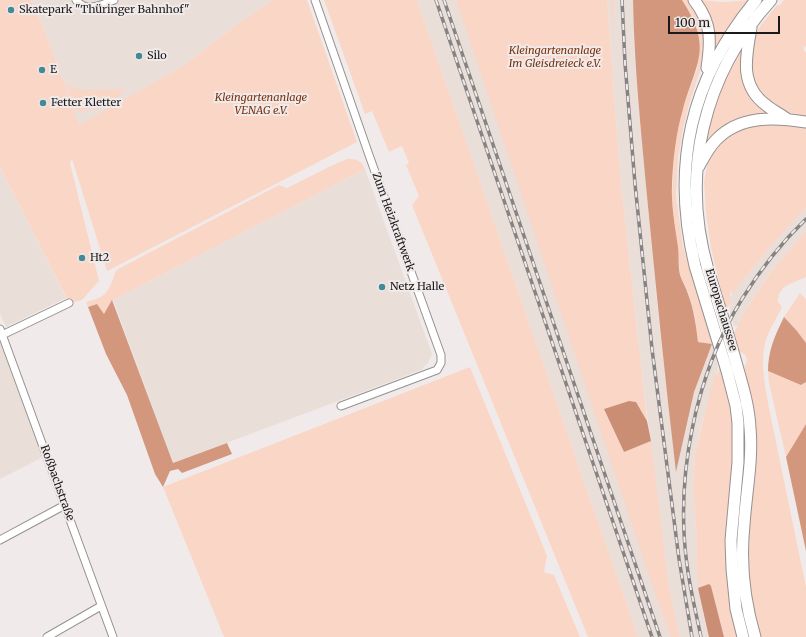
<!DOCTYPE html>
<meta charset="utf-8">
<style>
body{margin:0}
#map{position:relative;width:806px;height:637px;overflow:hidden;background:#f0ebea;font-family:Merriweather,serif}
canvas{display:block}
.scale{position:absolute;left:668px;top:16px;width:112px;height:18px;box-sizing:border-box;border:2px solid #1b1919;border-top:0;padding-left:5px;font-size:12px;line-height:14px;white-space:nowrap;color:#1b1919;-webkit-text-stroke:3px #f0ebea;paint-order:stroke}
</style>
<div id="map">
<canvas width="806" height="637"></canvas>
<div class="scale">100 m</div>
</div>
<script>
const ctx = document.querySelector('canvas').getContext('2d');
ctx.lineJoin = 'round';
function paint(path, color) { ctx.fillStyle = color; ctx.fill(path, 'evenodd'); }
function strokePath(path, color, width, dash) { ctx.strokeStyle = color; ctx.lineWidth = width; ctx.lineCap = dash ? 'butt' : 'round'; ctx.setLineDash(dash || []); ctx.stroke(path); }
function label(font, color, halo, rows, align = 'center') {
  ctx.font = font + ' Merriweather,serif'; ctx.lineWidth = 4; ctx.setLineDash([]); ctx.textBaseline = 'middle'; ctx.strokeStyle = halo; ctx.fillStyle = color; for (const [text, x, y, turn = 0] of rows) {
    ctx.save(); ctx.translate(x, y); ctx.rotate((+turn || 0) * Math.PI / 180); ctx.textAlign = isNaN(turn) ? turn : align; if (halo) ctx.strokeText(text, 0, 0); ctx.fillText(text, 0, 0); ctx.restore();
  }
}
paint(new Path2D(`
 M31 0H273L235 26 183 66 79 126 44 29Z
 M417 0H458L671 637H638Z
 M607 0H633L634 46 638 99 659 322 676 470 703 345 714 347 718 358 717 376 702 423 695 454 693 488 697 542 696 564 710 637H680L669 587 644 391 621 184Z
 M0 167 66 298 6 327 0 314Z
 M365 169 432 354 428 363 421 370 173 463 113 300Z
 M806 208V231L771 272 749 305 744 327 734 326 730 314V299L732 294 772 244Z
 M0 336 47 455 0 479Z`), '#eaded9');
paint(new Path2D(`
 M0 0H31L44 29 79 125 183 66 235 26 273 0H307L357 142 107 271 72 159 70 163 99 281 82 300 69 303 0 167Z
 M324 0H417L638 637H588L412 205 419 196 406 165 409 163 402 146 389 152 372 111 365 114Z
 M456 0H607L621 184 647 419V421L636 402 629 401 604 409 624 452 651 441 669 587 680 637H671L657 599Z
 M610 0H613L614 39 613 35Z
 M682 0H691L706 28 702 64 688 108 683 129 678 159 676 197 683 246 712 344 698 342 695 316 688 292 680 274 672 198 674 148 677 134 682 110 697 69 699 57 696 24 690 13Z
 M700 0 724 2 749 0 726 30 712 55Z
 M784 0H806V46L803 48 806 53V117L791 114 783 112 766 100 753 82 750 73 753 39 761 25 777 5 779 6Z
 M743 42 744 72 773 114 760 116 708 146 704 144 714 105Z
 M63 77 69 86 81 90 126 89 109 105 100 109H90L79 112 76 110Z
 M747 123 806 125V208L772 244 732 294 730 290 731 302 726 312 711 248 706 213 704 182 708 161 718 142Z
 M347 159C357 159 361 160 365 169L113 300 104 314 97 304 88 307 86 302C99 299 108 295 112 281 114 277 114 273 118 269L279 185 287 188 331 166Z
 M806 231V277C793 284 778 284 778 302L782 307C778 316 773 323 769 332 758 356 765 383 769 408L806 587V637H760L753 607 748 569 753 409 744 367C748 362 748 357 743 353L739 352 733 335 749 305 771 272Z
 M800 293 806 299V343L797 331 784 317Z
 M728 346 739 384 747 441 741 519 751 637H749C739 606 735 571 737 538 738 501 747 463 744 426 741 400 733 375 726 349Z
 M721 362 735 422 731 488 740 637H724L711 586 709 584 698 588 699 586 696 564 697 542 693 488 695 454 714 376 717 375Z
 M470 367 547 556 544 572 554 575 580 637H224L163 487Z
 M768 371 801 385 806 382V424L786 457 769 383Z`), '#fad6c7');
paint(new Path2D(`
 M633 0H682C713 48 697 61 683 109 676 133 673 159 672 184 671 205 675 226 678 247 679 256 678 266 680 275 682 281 686 287 688 294 694 310 696 325 698 342L712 344 694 392 676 472C665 380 656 288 647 196 641 130 634 65 633 0Z
 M112 300 173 463 227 443 232 454 182 473 178 469 170 471 163 487 155 474 127 395 106 354 88 307 97 304 104 314Z
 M784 317 797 331 806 343V382L801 385 768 371C768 351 775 335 784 317Z
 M806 424V551L786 457Z`), '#d3977e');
paint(new Path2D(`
 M629 401 636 402 647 421 651 441 624 452 604 409Z
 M709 584 711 586 724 637H709L698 588Z`), '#ca8e75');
const street = new Path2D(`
 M76 0C86 13 101 5 114 0
 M315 0 369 155 441 355V363L437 370 341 406
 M0 329 113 637
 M0 336 69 303
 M0 540 65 505
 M47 637 101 606`);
const primary = new Path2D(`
 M694 0C712 23 711 41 707 68
 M751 28C746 56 739 85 766 105 772 110 780 114 787 119
 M699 166C704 157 709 147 716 140 740 115 775 117 806 122
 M743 637 736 609 732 569 731 540 738 462V423L736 406 727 371 695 266C671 165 690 80 756 0
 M755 637C744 600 740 563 744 525 746 493 753 460 750 428 749 407 743 387 737 366 728 334 718 302 708 270 680 173 703 75 771 0`);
strokePath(street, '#95918f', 9);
strokePath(primary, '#95918f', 13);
strokePath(street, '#fff', 7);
strokePath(primary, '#fff', 11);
const rail = new Path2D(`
 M436 0 652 637
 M444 0 660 637
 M622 0 625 63 635 184 652 349 679 559 692 637
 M701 637C696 613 690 589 687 565 675 478 695 375 742 299 760 270 781 243 806 219`);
strokePath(rail, '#878383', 3.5);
strokePath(rail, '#f0ebea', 2, [6]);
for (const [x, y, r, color] of [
 [11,10,4,"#448a96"],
 [139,56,4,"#448a96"],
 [42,70,4,"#448a96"],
 [43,103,4,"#448a96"],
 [82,258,4,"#448a96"],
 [382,287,4,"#448a96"]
]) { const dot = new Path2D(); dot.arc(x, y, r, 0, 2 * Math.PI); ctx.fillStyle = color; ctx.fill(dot); strokePath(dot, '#f0ebea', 1.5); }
label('11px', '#1b1919', '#f0ebea', [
 ["Skatepark \"Thüringer Bahnhof\"",19,10],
 ["Silo",147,56],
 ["E",50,70],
 ["Fetter Kletter",51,103],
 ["Ht2",90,258],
 ["Netz Halle",390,287]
], 'left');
label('italic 11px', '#7a320c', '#f0ebea', [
 ["Kleingartenanlage",555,51],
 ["Im Gleisdreieck e.V.",555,64],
 ["Kleingartenanlage",261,98],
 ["VENAG e.V.",261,111]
]);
label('11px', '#1b1919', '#f0ebea', [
 ["Zum Heizkraftwerk",393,222,70],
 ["Europachaussee",721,310,73],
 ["Roßbachstraße",57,483,70]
]);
</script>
